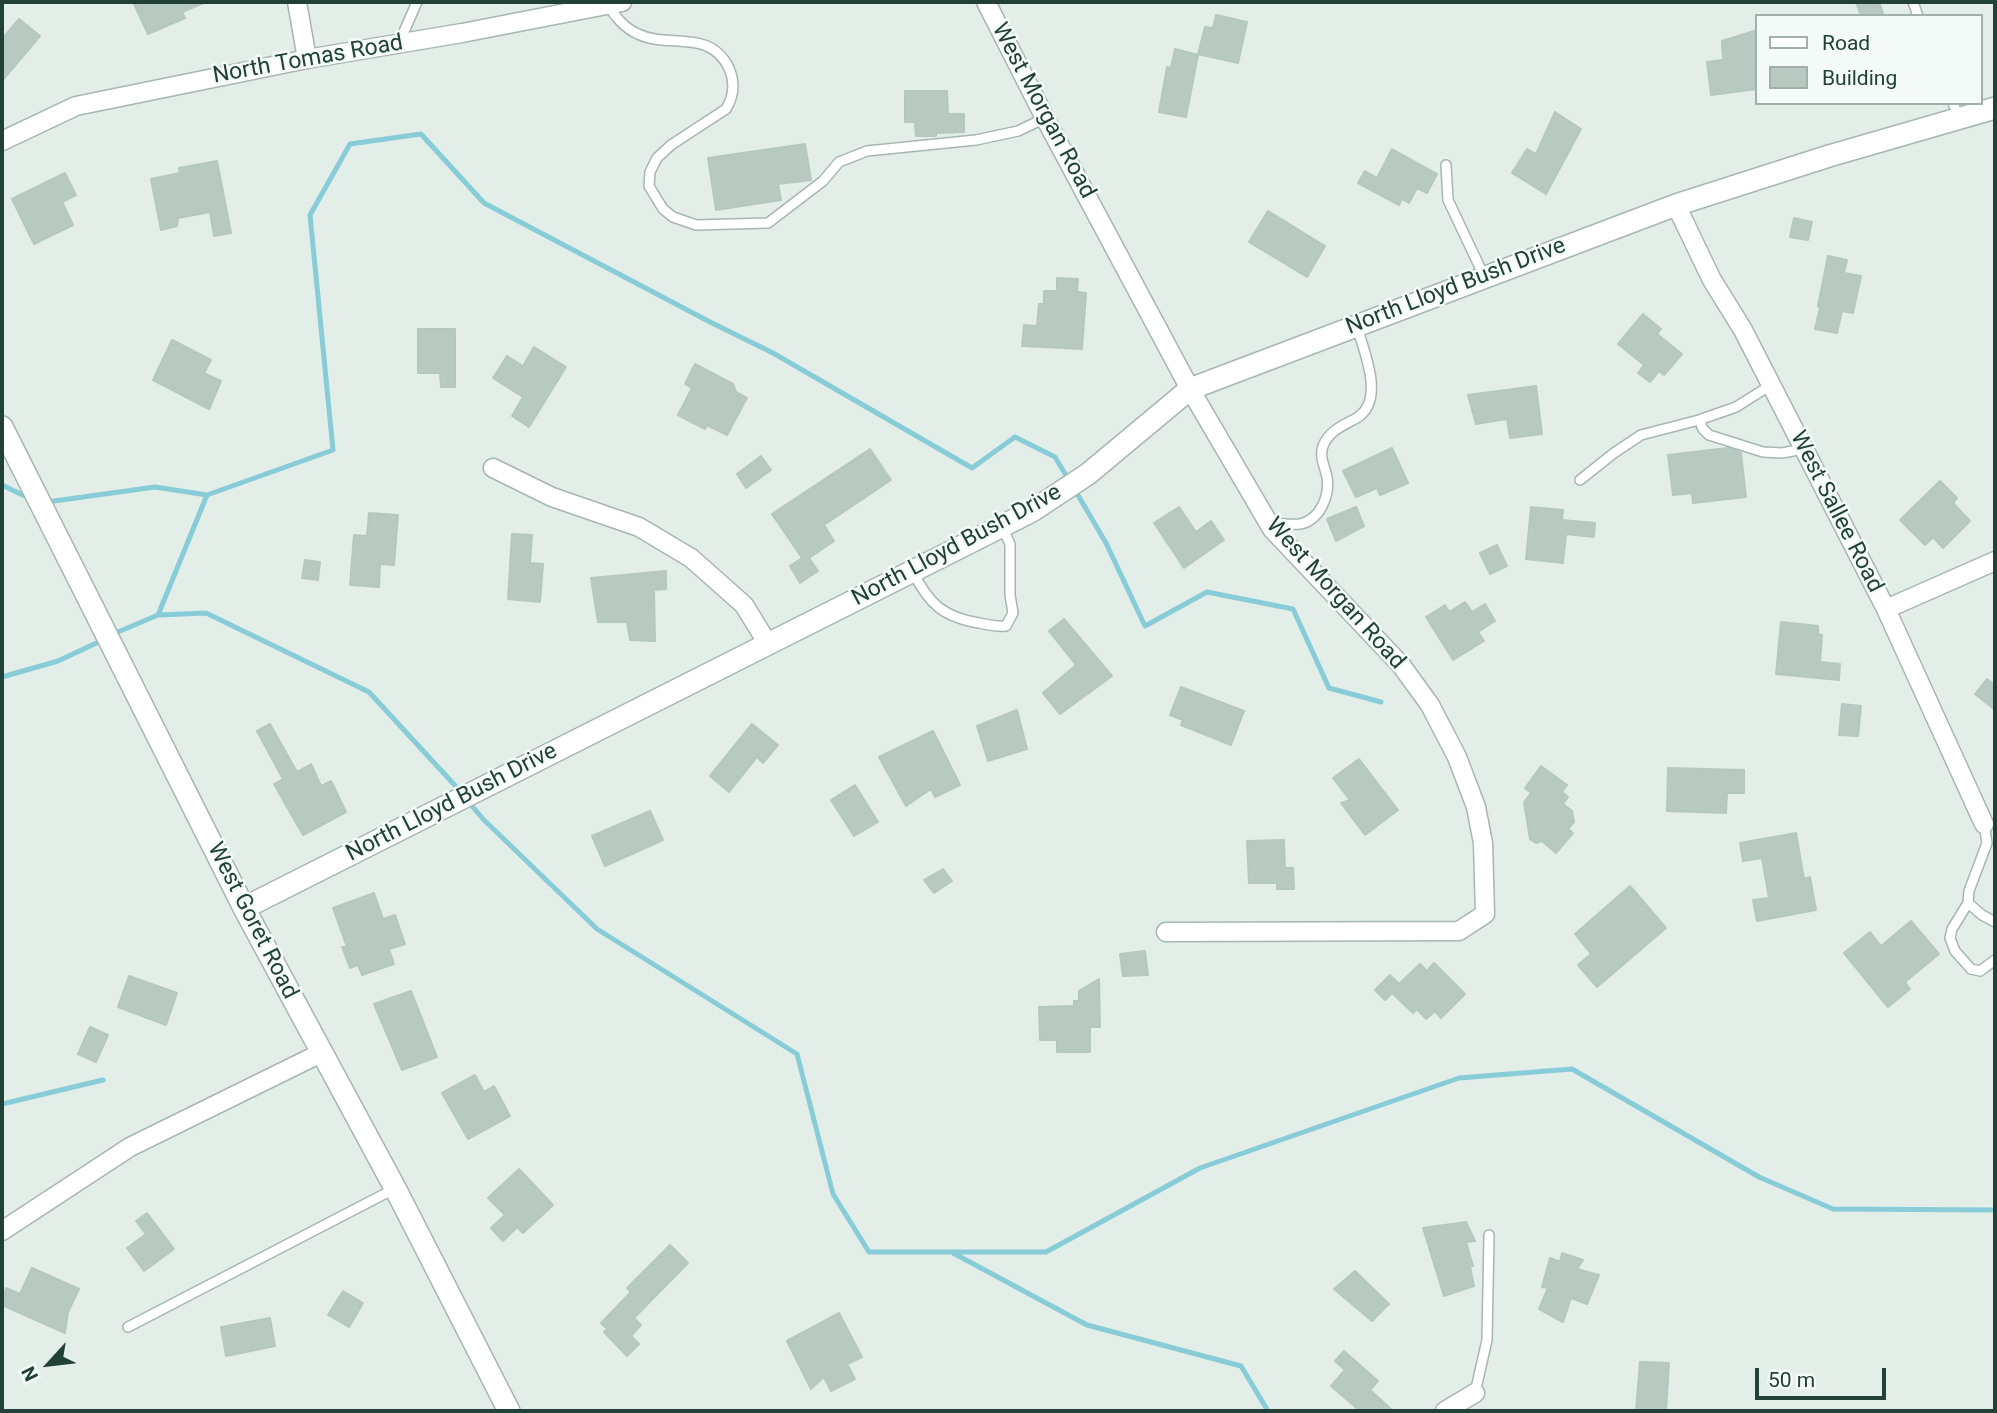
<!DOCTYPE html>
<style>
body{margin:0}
#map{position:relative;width:1997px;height:1413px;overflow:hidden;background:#e3eee9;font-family:Roboto,sans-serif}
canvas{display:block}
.frame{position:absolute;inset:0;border:4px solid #214138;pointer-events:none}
.legend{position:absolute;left:1755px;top:14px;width:228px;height:91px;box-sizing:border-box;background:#f4faf7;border:2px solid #a0b0ab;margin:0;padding:9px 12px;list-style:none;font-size:21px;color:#214138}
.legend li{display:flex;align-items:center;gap:14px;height:35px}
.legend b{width:35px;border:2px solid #a0b0ab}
.north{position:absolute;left:14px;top:1329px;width:70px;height:70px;-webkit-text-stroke:5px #f4faf7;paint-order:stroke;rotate:243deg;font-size:19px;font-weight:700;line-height:28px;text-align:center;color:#214138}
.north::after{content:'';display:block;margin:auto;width:24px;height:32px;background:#214138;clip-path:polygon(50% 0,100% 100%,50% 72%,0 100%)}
.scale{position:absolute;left:1755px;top:1368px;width:131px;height:32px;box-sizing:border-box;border:4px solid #214138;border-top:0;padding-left:9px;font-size:21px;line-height:24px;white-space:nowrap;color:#214138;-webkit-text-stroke:5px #f4faf7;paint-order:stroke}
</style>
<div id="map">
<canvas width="1997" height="1413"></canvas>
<div class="frame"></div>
<ul class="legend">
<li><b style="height:9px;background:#fff"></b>Road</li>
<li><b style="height:19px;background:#b8c9c2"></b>Building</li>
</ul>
<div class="north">N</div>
<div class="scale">50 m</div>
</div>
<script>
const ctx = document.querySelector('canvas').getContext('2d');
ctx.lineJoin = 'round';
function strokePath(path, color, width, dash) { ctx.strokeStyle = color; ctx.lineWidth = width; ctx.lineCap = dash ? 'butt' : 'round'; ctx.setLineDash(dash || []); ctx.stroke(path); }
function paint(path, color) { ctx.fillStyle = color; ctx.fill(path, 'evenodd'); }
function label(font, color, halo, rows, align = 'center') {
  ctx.font = font + ' Roboto,sans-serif'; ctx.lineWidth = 5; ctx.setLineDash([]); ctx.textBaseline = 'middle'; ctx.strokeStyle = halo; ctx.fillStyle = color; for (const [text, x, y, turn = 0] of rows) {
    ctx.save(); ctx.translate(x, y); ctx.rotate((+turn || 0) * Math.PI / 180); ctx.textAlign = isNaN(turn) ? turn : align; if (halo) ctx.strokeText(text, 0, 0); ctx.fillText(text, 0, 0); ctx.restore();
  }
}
strokePath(new Path2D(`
 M2 485 31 499
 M1075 490 1106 543 1145 626 1207 592 1293 609 1329 688 1381 702
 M47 502 155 487 207 495
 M158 615 207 495 333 450 310 215 350 144 421 134 484 203 710 322 773 353 972 468 1015 437 1055 457 1070 482
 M113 634 158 615 206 613 369 692 461 792
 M2 677 58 661 105 639
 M467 800 483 819 597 929 797 1054 833 1194 869 1252H1046L1200 1168 1459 1078 1572 1069 1759 1177 1833 1209 1995 1210
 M2 1104 103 1080
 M953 1253 1087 1325 1241 1366 1268 1411`), '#88ccd7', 5);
const building = new Path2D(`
 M133 2H206L182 12 185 18 148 34Z
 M1856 2H1879L1884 16H1861Z
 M1216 15 1247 22 1238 63 1198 54 1205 27 1213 28Z
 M19 19 40 36 2 81V39Z
 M1757 30V89L1711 95 1707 62 1723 60 1722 41Z
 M1175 49 1198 55 1186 117 1159 112 1167 67 1171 68Z
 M905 91H947L948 114H964V132L936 133V136H916L915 122H905Z
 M1555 112 1581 129 1546 194 1512 173 1527 149 1536 154Z
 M805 144 811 180 778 184 781 200 716 210 708 158Z
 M1392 149 1437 174 1427 193 1417 188 1409 203 1402 199 1399 205 1358 183 1365 171 1377 178Z
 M217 161 231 233 214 236 210 212 178 218 177 226 161 230 151 179 180 173 179 168Z
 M65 173 76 195 62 202 73 225 34 244 12 199Z
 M1268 211 1325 246 1307 277 1249 242Z
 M1794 218 1812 222 1808 240 1790 237Z
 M1828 256 1847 260 1844 273 1861 276 1853 313 1842 311 1837 333 1815 329 1820 308 1818 306Z
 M1057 278 1078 279 1077 292 1086 293 1082 349 1022 346 1024 325 1037 326 1039 304H1044V291H1057Z
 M1643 314 1661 329 1657 334 1682 354 1664 375 1659 371 1650 382 1638 373 1644 365 1618 344Z
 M418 329H455V387H441L440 373H418Z
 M172 340 211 360 204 373 221 381 209 409 153 380Z
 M534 347 566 367 529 427 512 416 523 397 493 378 507 356 523 366Z
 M695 364 733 384 736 392 747 398 727 435 707 425 705 429 678 415 692 388 685 384Z
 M1536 386 1542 434 1510 438 1507 419 1476 424 1468 395Z
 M1392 448 1408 483 1380 495 1377 488 1356 497 1343 471Z
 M1728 448 1741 453 1746 497 1693 503 1692 493 1673 495 1668 455Z
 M870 449 891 480 824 525 834 541 809 558 818 571 800 583 790 566 802 558 772 514Z
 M761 456 771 470 746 488 737 474Z
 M1940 481 1957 498 1953 503 1970 521 1943 548 1933 537 1925 545 1900 520Z
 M1179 507 1196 532 1211 521 1224 540 1184 568 1154 523Z
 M1356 507 1364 526 1336 541 1327 519Z
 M1531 507 1563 510 1562 520 1595 523 1594 537 1566 534 1563 563 1526 559Z
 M369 513 398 515 394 565 380 564 379 587 350 585 354 535 367 536Z
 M512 534 532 535 530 563 543 564 540 602 508 599Z
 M1497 545 1507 566 1490 574 1480 553Z
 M305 560 320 562 318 580 302 578Z
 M666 571V589L654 590 655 641 630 640 627 622H598L591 578Z
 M1465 602 1472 612 1485 604 1495 621 1478 632 1484 641 1453 660 1426 617 1445 605 1449 612Z
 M1064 619 1112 676 1060 714 1043 693 1076 665 1049 631Z
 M1781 622 1818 626V634L1822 635 1820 662 1840 664 1839 680 1776 674Z
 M1987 679 1995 685V710L1975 694Z
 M1181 687 1244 711 1231 745 1181 725 1183 720 1170 715Z
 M1842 704 1861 706 1858 736 1839 735Z
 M1017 710 1027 749 988 761 977 726Z
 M270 724 297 772 311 764 321 786 331 781 346 812 303 835 274 784 283 779 257 731Z
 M752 724 778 745 763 763 757 757 729 792 710 776Z
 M933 731 960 785 935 797 931 789 906 806 879 757Z
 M1359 759 1398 810 1365 835 1341 803 1350 800 1333 778Z
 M1541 766 1567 785 1562 792 1568 797 1563 804 1572 811 1574 822 1568 829 1573 833 1556 853 1542 841 1536 843 1530 839 1524 802 1531 793 1525 788Z
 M1668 768 1744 770V793H1727L1726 813 1667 811Z
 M855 785 878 822 854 836 831 800Z
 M650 811 663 840 605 866 592 836Z
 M1796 833 1804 879 1810 877 1816 910 1757 921 1753 900 1769 898 1762 858 1743 861 1740 843Z
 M1284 840 1285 868H1293L1294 889H1277V883H1249L1247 841Z
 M943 869 952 881 934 893 924 880Z
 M1630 886 1666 928 1597 987 1578 965 1591 954 1575 934Z
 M374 893 383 919 395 915 405 944 389 949 394 964 362 975 358 965 350 968 342 947H347L333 908Z
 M1911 921 1939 954 1905 982 1910 989 1888 1007 1844 953 1870 932 1881 946Z
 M1145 951 1148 975 1123 976 1120 954Z
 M1434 963 1465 994 1441 1018 1435 1011 1426 1019 1417 1009 1413 1013 1392 993 1385 1000 1375 990 1390 975 1399 984 1420 964 1427 971Z
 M129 976 177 993 166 1025 118 1007Z
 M1099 979 1100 1027H1090V1052H1057V1040H1040L1039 1007 1074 1006V1001H1079V991Z
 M411 991 437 1057 402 1070 374 1004Z
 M90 1027 108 1035 96 1062 78 1054Z
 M475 1075 484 1092 494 1086 510 1116 468 1139 442 1093Z
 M519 1169 553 1205 523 1233 517 1227 503 1241 491 1228 505 1215 488 1198Z
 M147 1213 174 1249 144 1271 127 1248 146 1234 136 1221Z
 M1466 1222 1475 1241 1466 1242 1473 1266 1470 1267 1474 1286 1444 1296 1423 1228Z
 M670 1245 688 1263 634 1318 641 1325 631 1336 639 1344 627 1356 604 1332 607 1329 601 1323 631 1292 627 1288Z
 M1562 1253 1583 1260 1577 1269 1599 1275 1587 1304 1571 1298 1563 1322 1539 1309 1548 1288 1542 1287 1550 1258 1560 1262Z
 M32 1268 79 1289 68 1312 65 1333 2 1305 6 1288 20 1294Z
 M1355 1271 1389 1304 1372 1321 1334 1289Z
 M343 1291 363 1303 349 1327 328 1315Z
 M839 1313 862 1357 847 1364 855 1379 831 1391 824 1377 811 1389 787 1341Z
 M270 1318 275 1346 226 1356 221 1327Z
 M1344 1351 1378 1381 1370 1390 1393 1411H1360L1331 1386 1345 1370 1335 1361Z
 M1640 1362 1669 1363 1666 1411H1636Z`);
paint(building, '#b8c9c2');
strokePath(building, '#b5c8c0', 2);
const service = new Path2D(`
 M1913 2 1918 16
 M607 4C615 16 624 28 638 34 669 49 709 28 729 68 735 82 734 96 726 109L671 145 657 158 650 172 649 186 663 209 673 217 696 225 768 223 823 181 839 162 867 151 976 140 1018 131 1045 118
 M399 43 417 2
 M1953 103 1959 118
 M1446 165 1448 200 1484 276
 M1699 420 1703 429 1709 435 1763 452 1782 453 1803 449
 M1580 480 1614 453 1641 435 1699 420 1736 407 1771 385
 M1268 523C1278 523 1291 525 1300 524 1320 520 1330 496 1327 477 1325 467 1319 457 1323 446 1329 431 1342 426 1355 419 1386 402 1365 354 1357 327
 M913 572C929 604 943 617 979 623 988 625 997 627 1006 626L1013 613 1010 595V544L1002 527
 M1984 824 1987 843 1969 891 1968 903 1952 929 1950 938 1955 951 1971 969 1980 971 1995 960
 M1968 903 1982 915 1995 922
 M128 1327 394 1189
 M1475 1393 1487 1340 1489 1235`);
const minor = new Path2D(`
 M297 2 307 59
 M986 2 1045 118 1190 389 1272 529 1401 665 1430 705 1457 757 1476 807 1483 843 1485 914 1459 931 1166 932
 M2 141 76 106 307 59 462 33 622 2
 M1676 205 1712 280 1743 330 1886 609 1984 824
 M493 468 552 497 639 527 691 558 744 605 768 644
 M1886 609 1995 561
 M2 1231 130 1147 321 1053
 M1445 1411 1475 1393`);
const tertiary = new Path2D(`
 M2 427 244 908 395 1188 509 1411
 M244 908 1032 511 1088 474 1190 389 1676 205 1829 156 1995 108`);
strokePath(service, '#a5b7b0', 12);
strokePath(minor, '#a5b7b0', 21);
strokePath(tertiary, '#a5b7b0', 24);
strokePath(service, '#fff', 9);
strokePath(minor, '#fff', 18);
strokePath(tertiary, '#fff', 21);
label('23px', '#214138', '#f4faf7', [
 ["North Tomas Road",308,60,-10],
 ["West Morgan Road",1043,111,62],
 ["North Lloyd Bush Drive",1456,287,-21],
 ["West Sallee Road",1836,512,63],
 ["North Lloyd Bush Drive",957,546,-28],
 ["West Morgan Road",1335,594,48],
 ["North Lloyd Bush Drive",452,803,-27],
 ["West Goret Road",252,921,63]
]);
</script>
